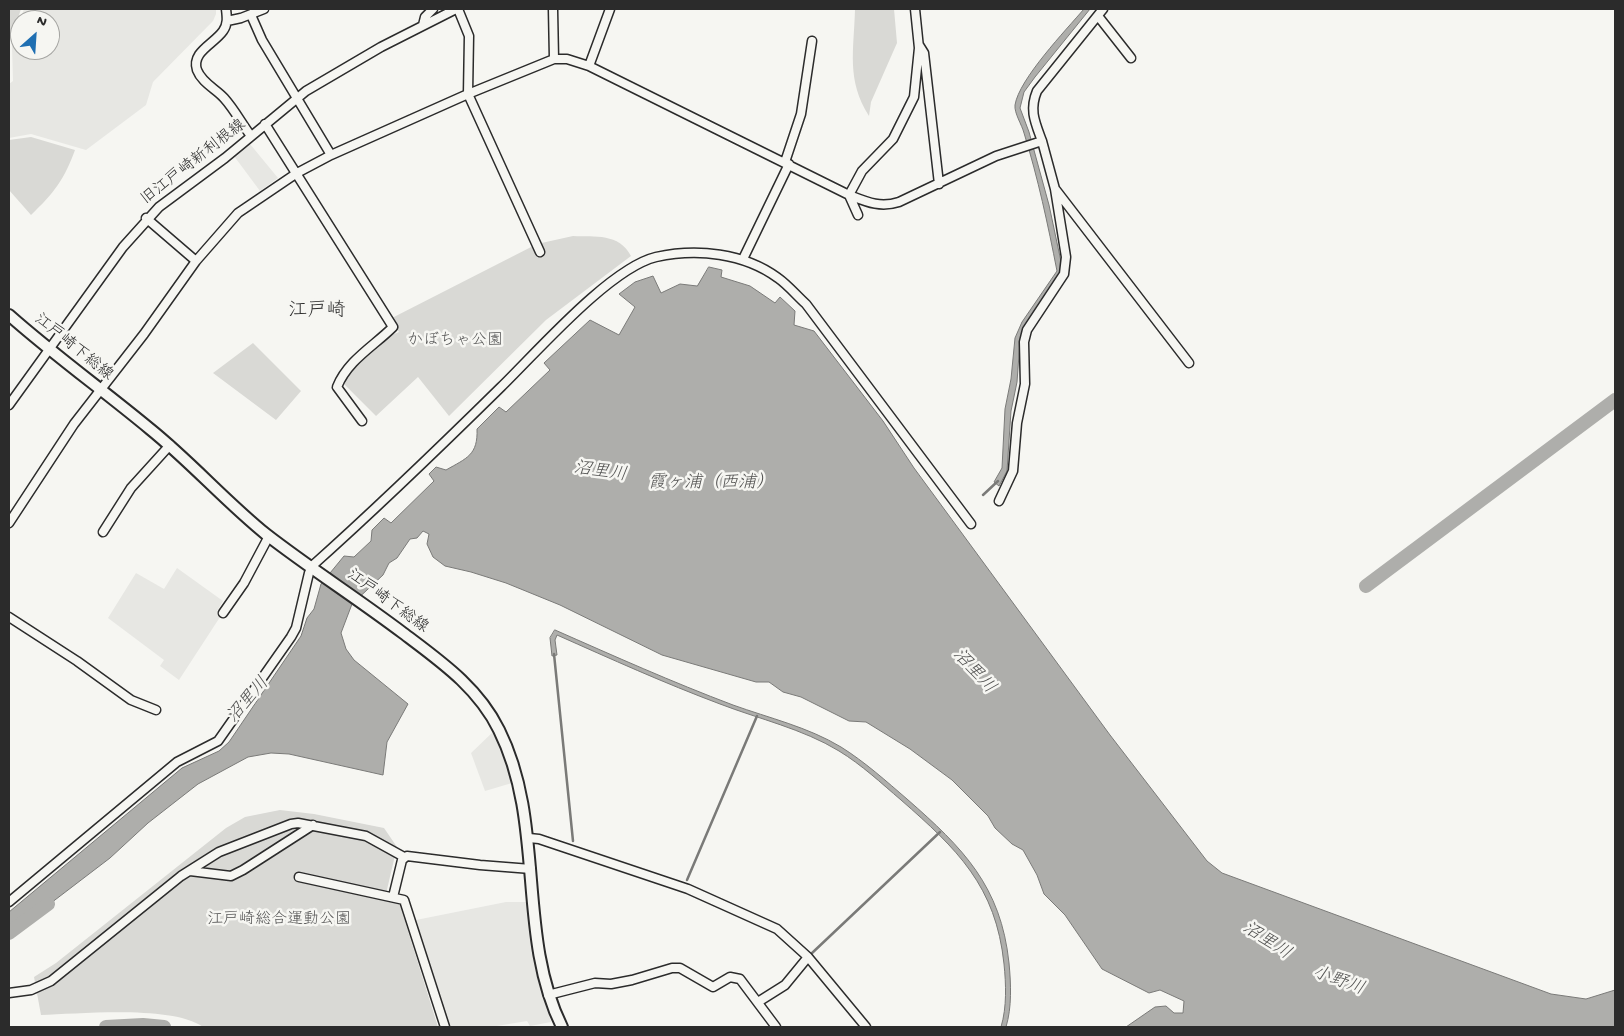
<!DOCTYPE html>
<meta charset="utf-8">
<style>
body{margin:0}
#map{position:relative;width:1624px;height:1036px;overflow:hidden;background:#f6f6f2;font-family:"Gochi Hand",sans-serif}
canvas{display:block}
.frame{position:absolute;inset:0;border:10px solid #2b2b2b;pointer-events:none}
.north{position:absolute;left:10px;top:10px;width:50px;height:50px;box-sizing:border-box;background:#f6f6f2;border:1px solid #a5a5a2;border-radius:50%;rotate:26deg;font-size:14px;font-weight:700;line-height:20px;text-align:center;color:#2b2b2b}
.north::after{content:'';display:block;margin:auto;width:18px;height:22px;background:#1f6fb2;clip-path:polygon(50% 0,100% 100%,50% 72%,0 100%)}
</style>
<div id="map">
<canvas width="1624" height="1036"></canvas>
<div class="frame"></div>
<div class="north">N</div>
</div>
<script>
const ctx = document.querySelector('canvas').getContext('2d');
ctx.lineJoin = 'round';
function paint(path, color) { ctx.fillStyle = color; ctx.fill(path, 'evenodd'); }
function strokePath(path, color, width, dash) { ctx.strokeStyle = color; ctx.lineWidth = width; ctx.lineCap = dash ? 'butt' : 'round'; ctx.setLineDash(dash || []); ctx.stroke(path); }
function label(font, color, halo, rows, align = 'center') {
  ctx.font = font + ' "Gochi Hand","Klee One",sans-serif'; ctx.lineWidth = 5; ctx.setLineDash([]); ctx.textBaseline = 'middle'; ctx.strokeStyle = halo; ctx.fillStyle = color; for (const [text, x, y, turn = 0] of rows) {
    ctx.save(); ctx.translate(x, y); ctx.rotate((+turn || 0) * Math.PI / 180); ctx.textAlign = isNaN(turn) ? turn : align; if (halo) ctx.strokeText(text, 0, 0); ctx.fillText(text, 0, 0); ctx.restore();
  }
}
paint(new Path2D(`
 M24 9H216V14L213 21 153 82 146 105 86 150 31 134 9 138V84L13 81 12 46 20 20V50H50V20H20Z
 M250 144 278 178 260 191 234 156Z
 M177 568 223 601 217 611 222 614 179 680 160 666 164 660 108 618 136 573 164 589Z
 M494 731 502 749 512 783 485 791 471 753Z
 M506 902H528L529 925 536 971 551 1022 530 1026 527 1021 491 1027H449L416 920Z`), '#e7e7e3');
paint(new Path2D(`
 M9 9H21L9 45V81Z
 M855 9H894L897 43 871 102 869 116C846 80 854 50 855 9Z
 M31 137 75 150C64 180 54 193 31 215L9 190V140Z
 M573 236C595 237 619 233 631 256L546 320 449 416 418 377 376 416 340 380 373 343 399 332 390 319 537 244Z
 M253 343 301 391 276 420 213 373Z
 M280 810 314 814 384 828 397 847 385 898 399 902 438 1027H203C172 1005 80 1014 41 1015L34 977 56 963 226 828 245 817Z`), '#d9d9d5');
const water = new Path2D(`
 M1084 9H1090L1035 77 1024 92 1020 108 1029 132 1049 205 1063 271 1026 326 1020 341 1017 382 1011 411 1007 471 999 486 994 482 1002 468 1005 409 1011 379 1015 338 1022 322 1057 271C1048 225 1038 178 1024 133 1022 125 1014 113 1015 105 1019 79 1066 30 1084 9Z
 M709 267 722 270 721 277 750 286 775 303 780 297 795 311 794 325 814 331 883 421 914 468 1110 735 1207 861 1222 873 1551 994 1586 999 1615 990V1027H1126L1155 1007 1166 1006 1174 1013H1183L1184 1001 1160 990 1149 993 1102 969 1065 915 1044 894 1037 875 1023 850 1012 844 995 828 988 816 952 780 910 749 866 722 849 721 801 697 783 692 769 682H756L662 655 560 605 506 583 471 572 445 566 433 557 427 544 429 534 423 531 417 538 410 539 397 558 389 563 383 575 352 604 341 633 346 649 354 660 408 704 387 742 383 775 289 754 271 753 248 757 198 784 148 823 110 858 9 935V912L182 768 219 751 229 742 301 636 307 618 314 609 321 584 344 556 354 557 371 541 372 530 384 518 391 523 434 481 429 474 436 467 446 470C467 458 478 455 477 429L499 407 506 412 550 370 544 363 590 320 619 335 635 307 619 294 635 282 653 276 661 293 680 284 697 286Z
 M555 630C614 656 672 682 733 705 769 718 808 727 841 747 865 762 886 781 907 799 963 848 1001 886 1009 963 1011 984 1012 1007 1006 1027H1001C1007 1007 1006 984 1004 964 996 886 957 849 901 800 881 783 862 765 839 751 803 729 759 719 720 704 664 683 611 659 557 635L555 640 557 655 552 656 550 638Z`);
paint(water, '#aeaeab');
strokePath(water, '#7a7a78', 1);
strokePath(new Path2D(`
 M983 495 998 481
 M554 654 573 841
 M687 880 757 716
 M811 954 940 832`), '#7a7a78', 2.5);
strokePath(new Path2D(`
 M1366 586 1615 400
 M9 933 48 904
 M106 1027 143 1025 164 1027`), '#aeaeab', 14);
const minor = new Path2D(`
 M226 9C227 17 228 24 223 31 214 44 191 52 197 70 202 83 216 89 224 98 234 109 242 124 251 136
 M458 9 469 36 468 94 540 252
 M553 9 554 59
 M251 15 262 40 331 155
 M1098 16 1131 58
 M227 21 241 18 264 9
 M423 25 425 17 433 9
 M919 45 924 53 939 184
 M589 66 610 9
 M265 124 393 327C374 346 348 360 337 387L362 421
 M1042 141C1035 122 1029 110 1037 91L1103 9
 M785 162 801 114 812 41
 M1056 190 1189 363
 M858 215 849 195 862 171 893 139 914 97 919 48 915 9
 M146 218 196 261
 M743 259 789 164
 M9 405 123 247 159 207 225 158 306 91 381 47 456 9
 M9 523 74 424 144 334 196 261 238 213 297 173 331 155 468 94 554 59H567L589 66 849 195C867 202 880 208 899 202L996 156 1042 141 1055 189 1066 257 1064 274 1027 330 1024 342 1025 384 1017 423 1013 471 999 501
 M103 532 131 488 170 445
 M223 613 244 583 269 536
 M9 617 77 661 131 700 156 710
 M529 838 539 839 688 889 777 929 808 957 866 1027
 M190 871 231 876 243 870 313 825
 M299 877 404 900 445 1027
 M393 897 402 860 407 856 480 865 531 869
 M9 902 177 762 218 741 291 637 296 628 309 573 312 566C377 508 439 448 501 387 537 352 610 268 656 257 697 248 744 253 778 278 788 285 797 296 806 304L971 524
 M9 993 31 990 51 981 181 876 219 852 291 824 298 823 366 836 404 857
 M548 995 595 983 611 984 632 980 672 968H680L713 987 730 977 740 979 776 1027
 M758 1002 785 985 808 957`);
const major = new Path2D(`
 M9 315C54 355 103 390 150 429 191 462 226 502 267 535 311 569 358 599 403 633 440 661 478 687 499 730 546 824 516 934 562 1027`);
strokePath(minor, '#2b2b2b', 11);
strokePath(major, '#2b2b2b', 14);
strokePath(minor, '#f6f6f2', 8);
strokePath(major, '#f6f6f2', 10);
label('16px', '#2b2b2b', '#f6f6f2', [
 ["旧江戸崎新利根線",194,163,-38],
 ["江戸崎下総線",73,348,39],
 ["江戸崎下総線",387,602,36]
]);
label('16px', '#565656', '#f6f6f2', [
 ["かぼちゃ公園",455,342],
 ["江戸崎総合運動公園",279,921]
]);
label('italic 18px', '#525251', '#f6f6f2', [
 ["沼里川",600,473,8],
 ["霞ヶ浦（西浦）",711,484],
 ["沼里川",973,672,47],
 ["沼里川",249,701,-49],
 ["沼里川",1266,942,33],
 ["小野川",1338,982,20]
]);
label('19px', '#2b2b2b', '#f6f6f2', [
 ["江戸崎",317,312]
]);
</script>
